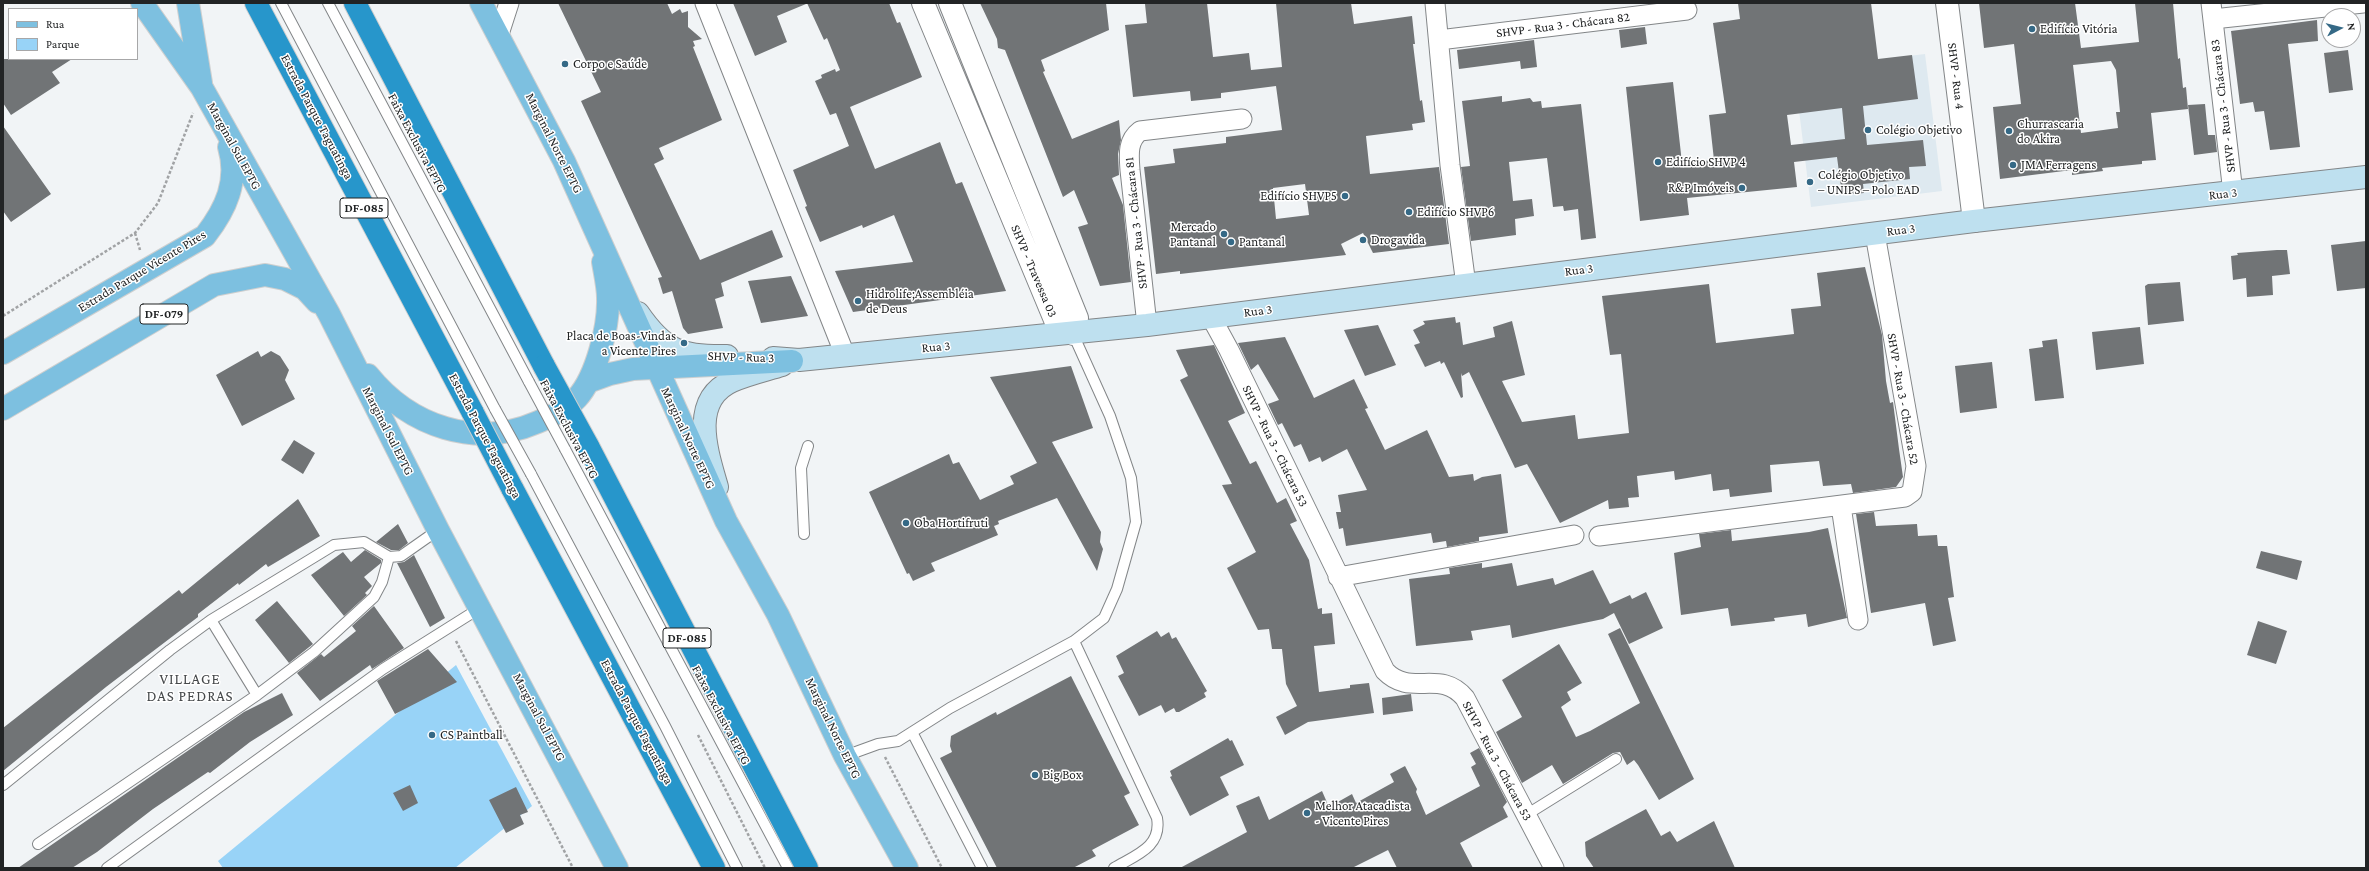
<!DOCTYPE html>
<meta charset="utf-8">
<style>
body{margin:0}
#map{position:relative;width:2369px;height:871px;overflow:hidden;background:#f1f4f6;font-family:"Crimson Pro",serif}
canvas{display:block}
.frame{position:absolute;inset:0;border:4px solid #222425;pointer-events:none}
.legend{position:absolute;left:8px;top:8px;width:130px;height:52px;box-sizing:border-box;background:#fff;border:1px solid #a7a7a8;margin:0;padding:5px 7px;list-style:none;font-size:12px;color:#222425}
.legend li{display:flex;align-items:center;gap:8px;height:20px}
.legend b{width:20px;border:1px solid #a7a7a8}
.north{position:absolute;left:2321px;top:8px;width:40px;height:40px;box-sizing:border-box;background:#fff;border:1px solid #a7a7a8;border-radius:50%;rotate:83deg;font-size:11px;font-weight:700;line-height:16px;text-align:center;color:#222425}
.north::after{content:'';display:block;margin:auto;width:14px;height:18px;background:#356986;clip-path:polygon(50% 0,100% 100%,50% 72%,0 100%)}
</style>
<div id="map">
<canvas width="2369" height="871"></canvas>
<div class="frame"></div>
<ul class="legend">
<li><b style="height:5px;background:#7dc0e0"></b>Rua</li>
<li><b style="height:11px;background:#98d3f7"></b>Parque</li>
</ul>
<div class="north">N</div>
</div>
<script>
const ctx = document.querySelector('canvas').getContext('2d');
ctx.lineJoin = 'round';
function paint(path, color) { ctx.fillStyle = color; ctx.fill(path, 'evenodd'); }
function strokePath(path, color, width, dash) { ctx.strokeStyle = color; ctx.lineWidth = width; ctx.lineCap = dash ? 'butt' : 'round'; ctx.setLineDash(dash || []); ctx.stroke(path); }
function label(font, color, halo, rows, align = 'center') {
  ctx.font = font + ' "Crimson Pro",serif'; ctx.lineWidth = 3; ctx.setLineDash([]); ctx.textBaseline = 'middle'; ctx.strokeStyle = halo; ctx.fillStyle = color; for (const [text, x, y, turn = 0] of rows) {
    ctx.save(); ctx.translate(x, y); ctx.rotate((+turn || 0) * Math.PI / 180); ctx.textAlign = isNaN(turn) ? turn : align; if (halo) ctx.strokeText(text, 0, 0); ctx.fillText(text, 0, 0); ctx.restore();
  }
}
paint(new Path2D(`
 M1925 54 1942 191 1811 207 1794 70Z`), '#dee9f0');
paint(new Path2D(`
 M456 665 532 806 455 868H223L218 861Z`), '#98d3f7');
paint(new Path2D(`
 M558 3H667L672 14 680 9 682 13 688 11V27L702 39 693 41 695 46 693 47 722 120 659 148 664 159 654 164 700 260 772 230 783 257 721 283 724 296 715 299 723 328 688 334 683 328 672 291 663 294 658 278 662 277 581 101 601 92Z
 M733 3H806V4L777 16 787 42 755 56Z
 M807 3H889L897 23 900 22 922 77 850 107 875 169 940 142 956 184 962 182 1006 291 853 312 835 271 913 262 894 215 863 228 862 225 820 242 805 207 807 206 793 170 849 146 836 113 830 115 815 81 822 78 821 75 835 69 836 72 840 70 827 38 824 40Z
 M980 3H1106L1109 30 1041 60 1045 71 1043 72 1072 139 1119 120 1121 140 1118 154 1119 175 1112 178 1123 205 1131 282 1100 286 1078 227 1088 224 1074 190 1063 197 1005 50 998 48 997 39Z
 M1154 3H1207L1213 57 1249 53 1251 70 1282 67 1276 3H1351L1354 24 1412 16 1415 44H1413L1420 101 1422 100 1425 122 1412 124 1413 130 1366 136 1370 174 1439 167 1449 244 1373 253 1363 233 1341 244 1346 255 1180 274V271L1156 274 1144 167 1175 163 1173 149 1226 143V137L1282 130 1276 86 1221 93V98L1191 101 1190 91 1133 97 1125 25 1147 23 1145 4ZM1305 184 1309 215 1276 219 1273 188Z
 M1738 3H1871L1878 59 1912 55 1918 99 1863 106 1867 145 1923 140 1926 166 1909 167 1910 179 1863 184 1864 193 1842 195 1837 157 1794 162 1797 187 1687 198 1689 215 1640 221 1626 87 1673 82 1682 163 1714 160 1709 115 1726 113 1713 23 1740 19ZM1842 108 1845 139 1791 145 1787 115Z
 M1979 3H2075L2081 48 2139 42 2135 3H2173L2178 59 2180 58 2183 88 2186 87 2188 109 2151 113 2156 160 2142 161V164L2102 168 2103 171 2072 175V170L2000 179 1993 107 2021 104 2014 44 1984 48ZM2111 61 2116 70 2120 112H2116L2118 128 2081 133 2073 65Z
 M2317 20 2318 41 2288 44 2300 147 2270 150 2264 111 2255 112 2253 102 2240 104 2231 31Z
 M1645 27 1647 44 1621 48 1619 30Z
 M1534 40 1537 67 1521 69 1520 61 1459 69 1457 50Z
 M2348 50 2353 90 2329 93 2324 53Z
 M3 59H72L52 72 60 83 11 115 3 103Z
 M1502 96V102L1530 98 1533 102 1541 101 1542 108 1581 104 1596 238 1581 240 1578 209 1564 211 1563 206 1553 207 1547 158 1509 162 1513 201 1532 199 1534 216 1515 219 1516 235 1471 241 1461 167 1470 166 1462 101Z
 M2205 104 2208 135H2215L2217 152 2194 155 2188 105Z
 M3 126 51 194 11 222 3 211Z
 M2366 241V288L2337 291 2331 245Z
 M2277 250H2287L2290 274 2272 276 2273 295 2247 297 2246 278 2233 280 2231 256 2238 255 2237 253Z
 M1865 267 1882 335 1886 381 1890 403 1893 402 1899 449 1903 477 1896 487 1853 493 1851 484 1823 486 1819 461 1770 465 1772 492 1730 497 1729 489 1713 491 1711 474 1675 480 1674 471 1637 476 1639 497 1628 498 1629 507 1609 509 1608 500 1560 523 1527 464 1515 468 1469 372 1462 376 1461 373 1463 397 1461 398 1444 362 1441 364 1440 361 1425 367 1414 345 1420 343 1413 330 1425 324 1423 321 1455 317 1456 323 1460 322 1463 345 1495 337 1493 327 1512 321 1525 375 1502 381 1522 422 1575 415 1578 439 1629 433 1621 354 1610 355 1602 296 1709 284 1716 343 1794 334 1791 309 1821 306 1817 273Z
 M791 276 808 316 761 323 748 281Z
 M2180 282 2184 321 2148 325 2145 286 2148 284Z
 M1378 325 1396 365 1365 376 1344 330Z
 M2140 327 2144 364 2096 370 2092 332Z
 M1285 337 1314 398 1354 379 1368 408 1365 409 1385 450 1427 430 1449 477 1473 474 1474 481 1482 477 1501 474 1508 533 1479 537V541L1447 547 1446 541 1433 543 1431 533 1346 546 1343 528 1339 529 1336 512H1341L1338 495 1367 490 1347 449 1322 462 1320 457 1309 462 1301 444 1294 447 1282 423 1278 425 1268 404 1279 400 1258 364 1251 370 1238 343Z
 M2057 339 2064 398 2035 401 2029 349 2043 347 2042 341Z
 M1214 345 1245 413 1228 421 1250 464 1256 461 1277 503 1286 498 1297 521 1290 524 1309 560 1318 609 1322 608V614L1332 613 1335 644 1314 646 1319 692 1350 688V685L1369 683 1374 713 1308 722 1285 735 1276 717 1297 706 1286 684 1282 649H1272L1269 629 1258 630 1227 568 1256 552 1222 485 1232 484 1180 380 1188 376 1176 350Z
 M258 351 261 357 271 351 280 356 289 370 285 380 295 399 242 426 216 375Z
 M1992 362 1997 408 1960 413 1955 366Z
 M1071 366 1093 428 1052 442 1101 532 1100 542 1103 549 1097 571 1057 498 998 521 999 524 994 526 998 535 931 563 935 571 913 581 909 573 907 574 869 492 949 454 953 464 959 462 980 500 1014 484 1010 476 1037 463 990 377Z
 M294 440 315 453 303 474 281 460Z
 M298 499 320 536 268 567 266 564 239 585 238 583 198 614V617L106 687 3 771V728L179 590 182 594Z
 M1874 512 1876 526 1917 524 1918 536 1937 535 1938 546H1947L1954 597 1948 598 1956 641 1933 646 1925 603 1871 613 1856 514Z
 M398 524 408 543 399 550H391L376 542Z
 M1828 528 1847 618 1808 627 1806 614 1774 618 1775 621 1731 626 1728 608 1681 615 1674 553 1701 547 1699 534 1731 530 1732 541 1809 532Z
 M365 550 381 560V563L364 577 372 586 365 593 367 595 344 616 311 575 343 552 351 562Z
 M2261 551 2302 561 2297 580 2256 568Z
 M414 555 445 618 430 627 397 563 404 562Z
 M1482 563V568L1512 563 1517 586 1553 578 1555 585 1593 570 1610 604 1630 595 1632 599 1646 592 1663 628 1629 644 1614 613 1603 619 1512 638 1510 625 1471 631 1473 640 1416 646 1409 579 1450 574 1449 568Z
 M277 601 313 644 289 663 255 620Z
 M374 606 404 648 372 669 370 665 320 701 297 673 321 654 324 657 356 631 352 626Z
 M2258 621 2287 631 2276 664 2247 655Z
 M1620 628 1694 779 1659 800 1638 765 1634 760 1627 765 1620 752 1613 753 1563 784 1552 765 1522 783 1496 732 1522 717 1502 680 1559 644 1582 683 1567 692 1571 700 1561 707 1576 737 1590 731 1640 703 1608 634Z
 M1157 631 1161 637 1169 632 1172 639 1176 637 1207 691 1204 693 1206 697 1179 712H1176L1174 708 1165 713 1161 705 1139 716 1118 676 1124 673 1116 656Z
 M428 649 457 682 395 714 377 681Z
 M1071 676 1130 793 1124 796 1139 825 1092 850 1096 856 1073 868H997L940 758 952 752 950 746 951 736 996 712 997 715Z
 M282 693 293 715 250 742 210 773 208 772 153 809 97 852 72 868H18L244 712Z
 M1411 694 1413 711 1383 715 1382 698Z
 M1228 738 1230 741 1232 740 1244 765 1220 777 1229 795 1190 816 1170 777 1172 776 1170 771Z
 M1479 748 1507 802 1503 807 1508 817 1460 843 1473 868H1397L1388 850 1352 868H1180L1247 832 1236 806 1259 796 1269 820 1322 791 1329 807 1352 794 1356 803 1394 782 1390 774 1405 766 1417 789 1416 792 1426 815 1480 786 1471 767 1476 764 1470 753Z
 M410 785 418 803 403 811 393 793Z
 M516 787 528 812 520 815 524 824 506 833 489 800Z
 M1646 809 1661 836 1670 831 1677 842 1714 821 1735 868H1594L1586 856 1585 842Z`), '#717476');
const service = new Path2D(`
 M281 3 495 409
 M328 3 529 382
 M565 449 788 868
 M531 474 665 726 737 868
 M804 534 801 468 808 446
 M211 620 334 545 364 542 389 557
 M1074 641 1157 818C1162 847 1136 855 1114 868
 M912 732 982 868
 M845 756 878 744 898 741 950 708 1074 641 1104 618 1117 589 1136 522 1131 478 1110 416 1073 334
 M3 785 170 650 211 620 257 695
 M1526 815 1616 759
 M38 844 257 695 314 652 374 597 382 582 389 557 401 556 438 530
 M107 868 383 669 480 608`);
const minor = new Path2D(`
 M705 3 845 355
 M1435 3 1450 165 1466 285
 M2211 3 2233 193
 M2213 19 2363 3
 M499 34 509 3
 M1439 40 1687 10
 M1211 317 1229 350 1385 671C1411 698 1440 668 1465 698L1554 868
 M1147 325 1130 170C1129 155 1127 141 1140 131L1242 119
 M1841 506 1858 620
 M1599 536 1905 497 1912 492 1916 466 1875 234
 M1338 577 1574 535`);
const tertiary = new Path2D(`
 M923 3 1058 327 1073 334 1077 318 950 3
 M1947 3 1974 221`);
const secondary = new Path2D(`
 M638 313C664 351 681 357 727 356
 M773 358 799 360 1147 325 1974 221 2366 177
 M717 487C707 452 689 400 732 381 748 374 766 370 782 365`);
const primary = new Path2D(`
 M142 3 202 88 329 314 438 530 617 868
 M188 3 201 83
 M481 3 564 161 726 521 778 615 845 756 907 868
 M3 353 205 236C226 209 239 181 229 147
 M368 375C410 427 476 449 538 422 552 416 566 410 577 398 596 377 609 327 608 298 608 287 605 274 603 262
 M588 382 610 374 633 369 792 361
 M3 409 214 285 265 275 285 279 305 289 317 302`);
const motorway = new Path2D(`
 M256 3 473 413
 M355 3 544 366
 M588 446 807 868
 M512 488 714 868`);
strokePath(service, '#838688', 12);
strokePath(minor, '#838688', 21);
strokePath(tertiary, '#838688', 24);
strokePath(secondary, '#838688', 24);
strokePath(primary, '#cecfcf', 24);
strokePath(motorway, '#cecfcf', 24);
strokePath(new Path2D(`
 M135 233 140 250
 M3 316 135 233 158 203 193 113
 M456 641 573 868
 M698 735 765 868
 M885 757 942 868`), '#a1a3a5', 2.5, [3, 2]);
strokePath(service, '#fff', 10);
strokePath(minor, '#fff', 19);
strokePath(tertiary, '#fff', 22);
strokePath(secondary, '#bee0ef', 22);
strokePath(primary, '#7dc0e0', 22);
strokePath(motorway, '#2796cb', 22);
const serviceBridge = new Path2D(`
 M529 382 565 449
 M495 409 531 474`);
const motorwayBridge = new Path2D(`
 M544 366 588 446
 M473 413 512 488`);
strokePath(serviceBridge, '#838688', 12, []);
strokePath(motorwayBridge, '#cecfcf', 24, []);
strokePath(serviceBridge, '#fff', 10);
strokePath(motorwayBridge, '#2796cb', 22);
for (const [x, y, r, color] of [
 [2032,29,4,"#356986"],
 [565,64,4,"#356986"],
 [1868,130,4,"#356986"],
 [2009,131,4,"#356986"],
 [1658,162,4,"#356986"],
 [2013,165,4,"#356986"],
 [1810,182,4,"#356986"],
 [1742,188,4,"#356986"],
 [1345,196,4,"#356986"],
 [1409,212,4,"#356986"],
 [1224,234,4,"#356986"],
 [1363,240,4,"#356986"],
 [1231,242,4,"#356986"],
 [858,301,4,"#356986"],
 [684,343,4,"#356986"],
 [906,523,4,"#356986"],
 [432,735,4,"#356986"],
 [1035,775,4,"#356986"],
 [1307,813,4,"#356986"]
]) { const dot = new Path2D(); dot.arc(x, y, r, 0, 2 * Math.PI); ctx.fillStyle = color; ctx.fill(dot); strokePath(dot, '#fff', 1.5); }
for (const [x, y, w] of [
 [364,208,48],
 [164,314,48],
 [687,638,48]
]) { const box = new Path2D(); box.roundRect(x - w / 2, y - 10, w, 20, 3); ctx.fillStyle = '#fff'; ctx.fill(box); strokePath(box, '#222425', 1); }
label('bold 12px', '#222425', null, [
 ["DF-085",364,208],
 ["DF-079",164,314],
 ["DF-085",687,638]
]);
label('13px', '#222425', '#fff', [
 ["SHVP - Rua 3 - Chácara 82",1563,25,-7],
 ["SHVP - Rua 4",1956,76,83],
 ["SHVP - Rua 3 - Chácara 83",2223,106,-97],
 ["Estrada Parque Taguatinga",317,117,62],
 ["Faixa Exclusiva EPTG",417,143,62],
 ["Marginal Norte EPTG",554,143,63],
 ["Marginal Sul EPTG",234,146,61],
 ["Rua 3",2223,194,-6],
 ["SHVP - Rua 3 - Chácara 81",1136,223,-96],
 ["Rua 3",1901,230,-7],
 ["Rua 3",1579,270,-7],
 ["Estrada Parque Vicente Pires",142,271,-31],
 ["SHVP - Travessa 03",1034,271,67],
 ["Rua 3",1258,311,-7],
 ["Rua 3",936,347,-5],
 ["SHVP - Rua 3",741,357,2],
 ["SHVP - Rua 3 - Chácara 52",1903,399,80],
 ["Faixa Exclusiva EPTG",569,429,62],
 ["Marginal Sul EPTG",388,431,63],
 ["Estrada Parque Taguatinga",485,436,62],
 ["Marginal Norte EPTG",688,438,65],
 ["SHVP - Rua 3 - Chácara 53",1275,446,64],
 ["Faixa Exclusiva EPTG",721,715,62],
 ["Marginal Sul EPTG",539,717,62],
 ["Estrada Parque Taguatinga",637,722,62],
 ["Marginal Norte EPTG",833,728,64],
 ["SHVP - Rua 3 - Chácara 53",1497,761,62]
]);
label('13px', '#222425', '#fff', [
 ["Edifício Vitória",2040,29],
 ["Corpo e Saúde",573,64],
 ["Churrascaria",2017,124],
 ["do Akira",2017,139],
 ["Colégio Objetivo",1876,130],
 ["Edifício SHVP 4",1666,162],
 ["JMA Ferragens",2021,165],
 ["Colégio Objetivo",1818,175],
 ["– UNIPS – Polo EAD",1818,190],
 ["R&P Imóveis",1734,188,"right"],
 ["Edifício SHVP5",1337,196,"right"],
 ["Edifício SHVP6",1417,212],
 ["Mercado",1216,227,"right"],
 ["Pantanal",1216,242,"right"],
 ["Drogavida",1371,240],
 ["Pantanal",1239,242],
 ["Hidrolife;Assembléia",866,294],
 ["de Deus",866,309],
 ["Placa de Boas-Vindas",676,336,"right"],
 ["a Vicente Pires",676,351,"right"],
 ["Oba Hortifruti",914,523],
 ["CS Paintball",440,735],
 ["Big Box",1043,775],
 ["Melhor Atacadista",1315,806],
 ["- Vicente Pires",1315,821]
], 'left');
ctx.letterSpacing = '1px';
label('15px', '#46494b', '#fff', [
 ["VILLAGE",190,679],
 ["DAS PEDRAS",190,696]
]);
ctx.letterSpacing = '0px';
</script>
